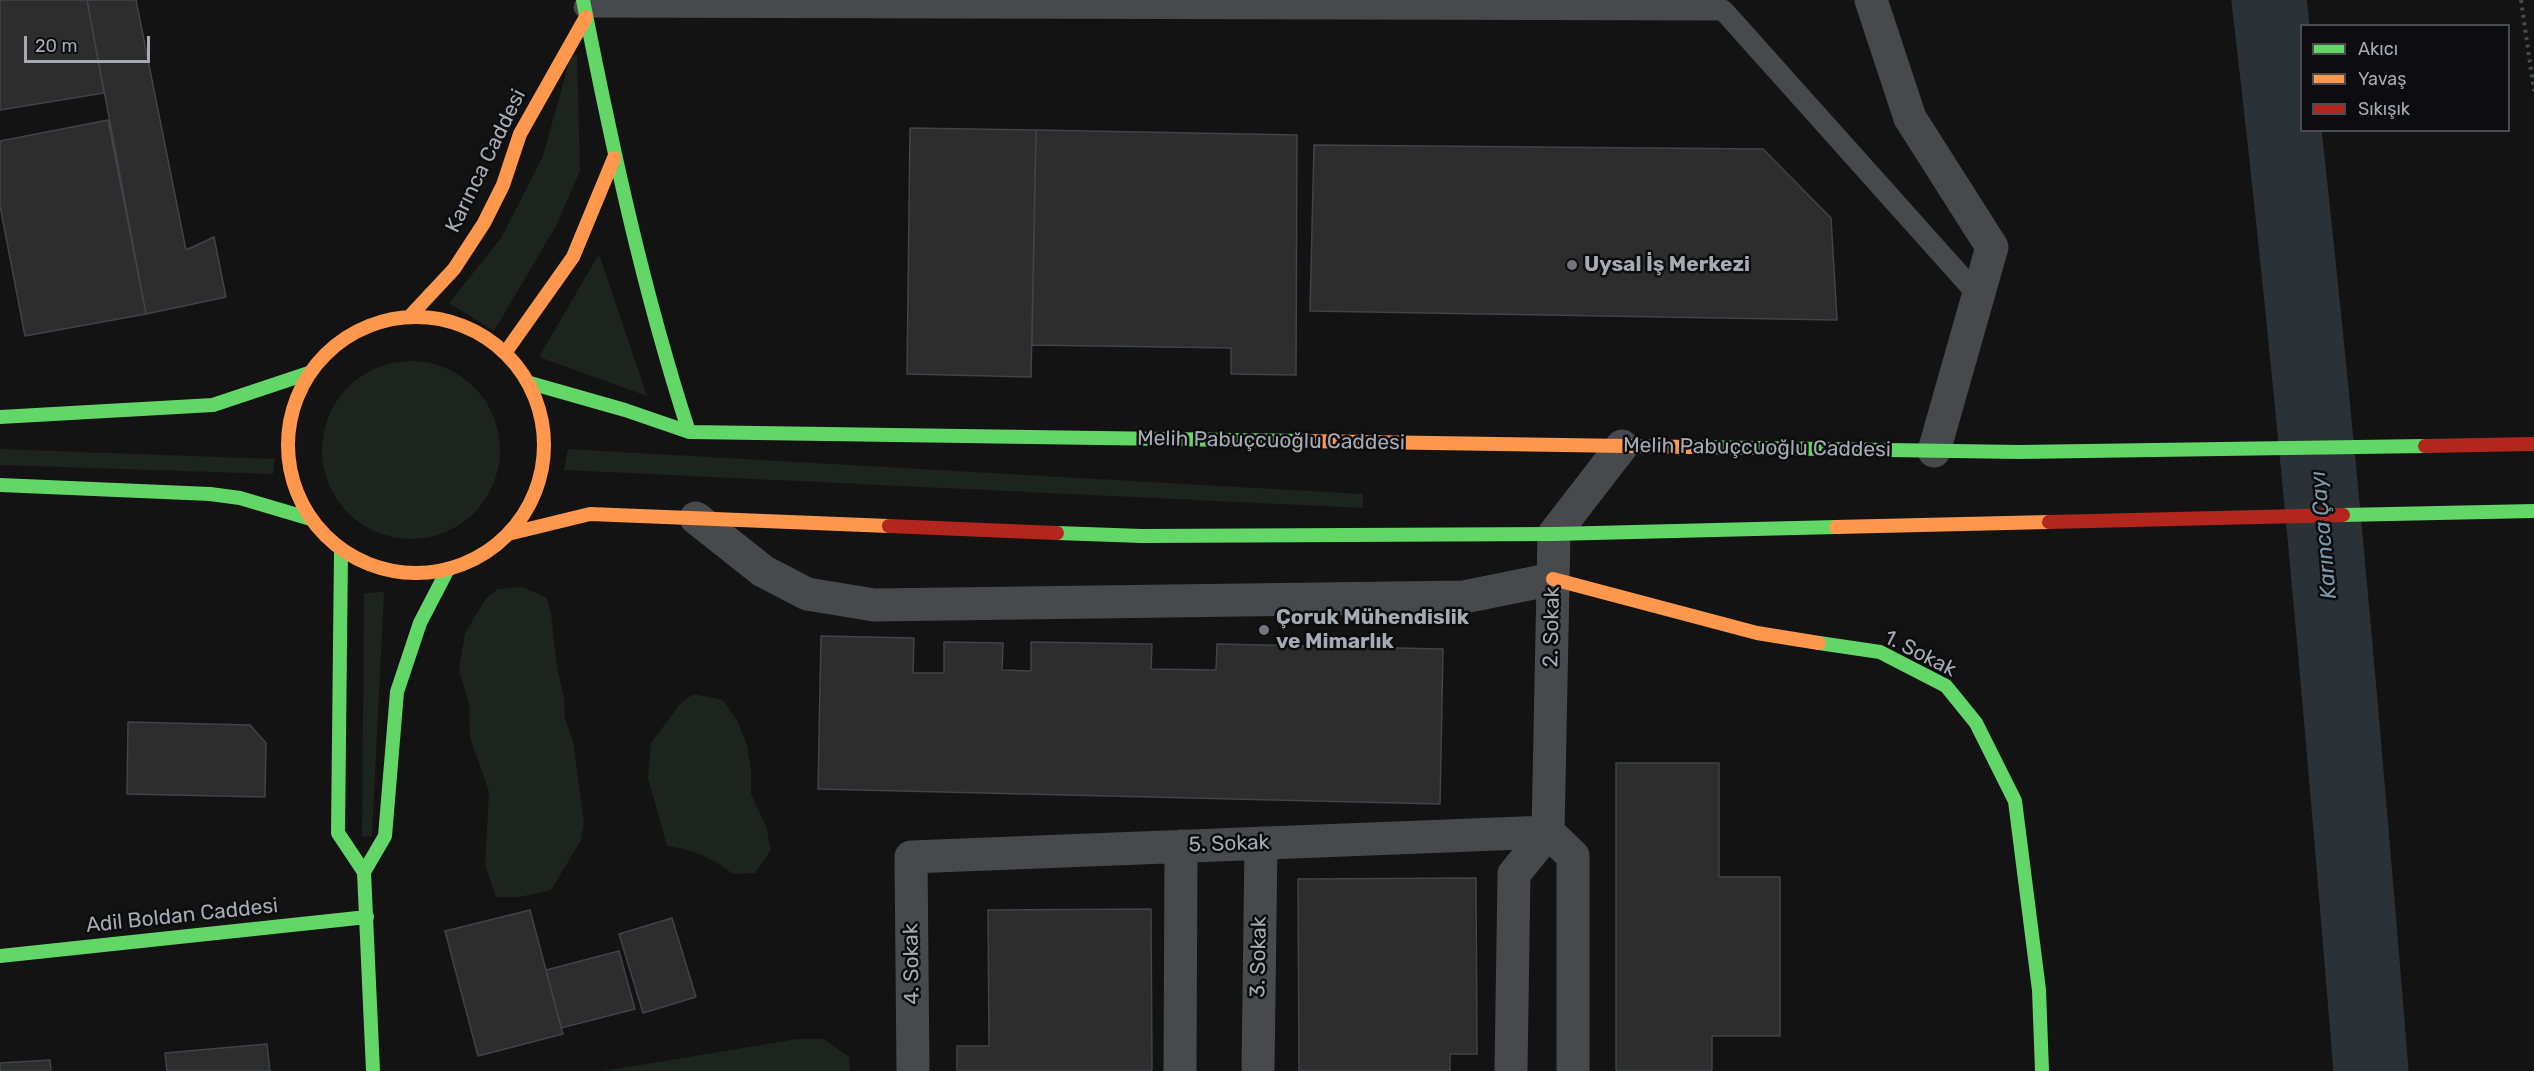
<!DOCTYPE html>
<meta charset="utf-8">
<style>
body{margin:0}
#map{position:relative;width:2534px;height:1071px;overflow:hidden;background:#131313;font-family:Rubik,sans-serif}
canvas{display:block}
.legend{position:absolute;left:2300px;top:24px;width:210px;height:108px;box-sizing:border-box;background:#0d0d0f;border:2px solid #4a4c51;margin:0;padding:8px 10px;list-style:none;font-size:18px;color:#a5aab3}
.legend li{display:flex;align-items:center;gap:12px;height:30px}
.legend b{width:30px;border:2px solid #4a4c51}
.scale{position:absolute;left:24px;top:36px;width:126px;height:27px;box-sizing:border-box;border:3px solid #a5aab3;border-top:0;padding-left:8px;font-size:18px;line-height:21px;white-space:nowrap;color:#a5aab3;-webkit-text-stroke:4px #0d0d0f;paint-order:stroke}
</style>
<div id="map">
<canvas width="2534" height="1071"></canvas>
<ul class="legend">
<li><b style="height:8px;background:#63d668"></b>Akıcı</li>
<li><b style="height:8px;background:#ff974d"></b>Yavaş</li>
<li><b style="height:8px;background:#b3261e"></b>Sıkışık</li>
</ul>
<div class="scale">20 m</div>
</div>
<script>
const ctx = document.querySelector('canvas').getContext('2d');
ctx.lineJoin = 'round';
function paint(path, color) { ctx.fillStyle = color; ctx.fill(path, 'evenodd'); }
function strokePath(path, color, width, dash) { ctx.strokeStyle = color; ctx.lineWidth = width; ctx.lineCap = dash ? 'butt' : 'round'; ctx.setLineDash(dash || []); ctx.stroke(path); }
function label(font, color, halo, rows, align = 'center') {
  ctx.font = font + ' Rubik,sans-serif'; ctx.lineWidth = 5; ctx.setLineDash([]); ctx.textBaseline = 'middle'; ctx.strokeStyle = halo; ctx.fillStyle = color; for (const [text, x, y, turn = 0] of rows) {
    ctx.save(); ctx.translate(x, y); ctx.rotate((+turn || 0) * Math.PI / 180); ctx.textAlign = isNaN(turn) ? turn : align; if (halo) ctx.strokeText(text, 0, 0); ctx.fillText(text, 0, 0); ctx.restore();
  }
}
paint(new Path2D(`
 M571 55H577L580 171 556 226 494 331 449 303 501 238 543 156Z
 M599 254 647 396 539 357Z
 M322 450a89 89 0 1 1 178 0a89 89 0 1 1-178 0Z
 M0 449 275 459 273 474 0 465Z
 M568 449 1363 494V508L564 470Z
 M523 587 547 598 551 614 557 668 564 697 565 719 573 741 584 823 581 840 551 890 519 897H496L485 865 489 792 470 737 469 704 459 670 465 633 486 598 498 589Z
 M384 592 372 836 362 837 364 593Z
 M693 694 723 700 738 722 747 745 751 769V794L766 826 771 850 755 873 733 874C712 858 693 849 667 846L648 778 651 743 680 704Z
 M797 1039H824L849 1057 850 1071H603Z`), '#1d231d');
strokePath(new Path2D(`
 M2269 0C2311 356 2342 714 2371 1071`), '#2b3237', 75);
const building = new Path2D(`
 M0 0H87L104 93 0 110Z
 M87 0H136L186 250 214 237 226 297 146 314Z
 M108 120 146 314 25 336 0 206V141Z
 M910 128 1036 130 1031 377 907 374Z
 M1036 130 1297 135 1296 375 1231 374V348L1032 345Z
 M1314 145 1763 149 1831 218 1837 320 1310 311Z
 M821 636 914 638 913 673H944V642L1003 643 1002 670 1031 671V642L1152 644 1151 669 1216 670 1217 644 1443 649 1440 804 818 789Z
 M128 722 250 725 266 743 265 797 127 794Z
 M1616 763H1719V877H1780V1036H1712V1071H1616Z
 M1476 878 1477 1054H1450V1071H1299L1298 879Z
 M1151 909 1152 1071H957V1046H989L988 910Z
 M530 910 563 1034 478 1056 445 931Z
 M672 918 696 997 643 1013 619 934Z
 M619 951 635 1009 561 1028 546 970Z
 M267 1044 270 1071H167L165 1053Z
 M50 1060 51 1071H0V1063Z`);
paint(building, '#2d2d2e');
strokePath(building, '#424346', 1.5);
strokePath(new Path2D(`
 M2521 0 2534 91`), '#494a4d', 4, [3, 4.5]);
strokePath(new Path2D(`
 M584 7 1723 10 1978 295`), '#47494c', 21);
strokePath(new Path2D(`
 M1871 0 1910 118 1992 247 1934 451
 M696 518 763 571 807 594 874 605 1464 597 1553 579
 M1548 832 1573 856V1071
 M913 1071 911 857 1548 832
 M1180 1071 1181 846
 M1258 1071 1261 843
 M1511 1071 1514 874 1548 832 1554 534 1622 446`), '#47494c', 33);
strokePath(new Path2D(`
 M583 0C612 146 643 291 689 432
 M530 383 625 410 689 432 1303 441
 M0 417 213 405 309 373
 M1692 447 2019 452 2425 446
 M0 485 210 494 240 498 311 519
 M2343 515 2534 511
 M1057 533 1142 536 1554 534 1836 527
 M341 550 338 833 364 872 373 1071
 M1819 643 1880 652 1946 686 1976 723 2015 801 2039 990 2042 1071
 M364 872 385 836 397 692 420 623 448 569
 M0 956 367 917`), '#63d668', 14);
strokePath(new Path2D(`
 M411 315 454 269 484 223 503 185 520 134 586 17
 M288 445a128 128 0 1 1 256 0a128 128 0 1 1-256 0Z
 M505 353 573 257 614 158
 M1303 441 1692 447
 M1836 527 2049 522
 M512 533 590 514 889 526
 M1553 579 1757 633 1819 643`), '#ff974d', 14);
strokePath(new Path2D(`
 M2425 446 2534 444
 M2049 522 2343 515
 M889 526 1057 533`), '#b3261e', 14);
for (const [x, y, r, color] of [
 [1572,265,6,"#72757b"],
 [1264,630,6,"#72757b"]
]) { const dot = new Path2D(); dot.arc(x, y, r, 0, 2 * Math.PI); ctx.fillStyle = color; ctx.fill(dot); strokePath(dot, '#0d0d0f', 2); }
label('21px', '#a5aab3', '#0d0d0f', [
 ["Karınca Caddesi",486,161,-64],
 ["Melih Pabuçcuoğlu Caddesi",1271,441,1],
 ["Melih Pabuçcuoğlu Caddesi",1757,448,1],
 ["2. Sokak",1552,627,-89],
 ["1. Sokak",1920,654,27],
 ["5. Sokak",1229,844,-2],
 ["Adil Boldan Caddesi",182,916,-6],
 ["3. Sokak",1259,957,-89],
 ["4. Sokak",912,964,-91]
]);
label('bold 21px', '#a5aab3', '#0d0d0f', [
 ["Uysal İş Merkezi",1584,265],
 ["Çoruk Mühendislik",1276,618],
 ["ve Mimarlık",1276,642]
], 'left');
label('italic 22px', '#7e98ab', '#0d0d0f', [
 ["Karınca Çayı",2324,535,-95]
]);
</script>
